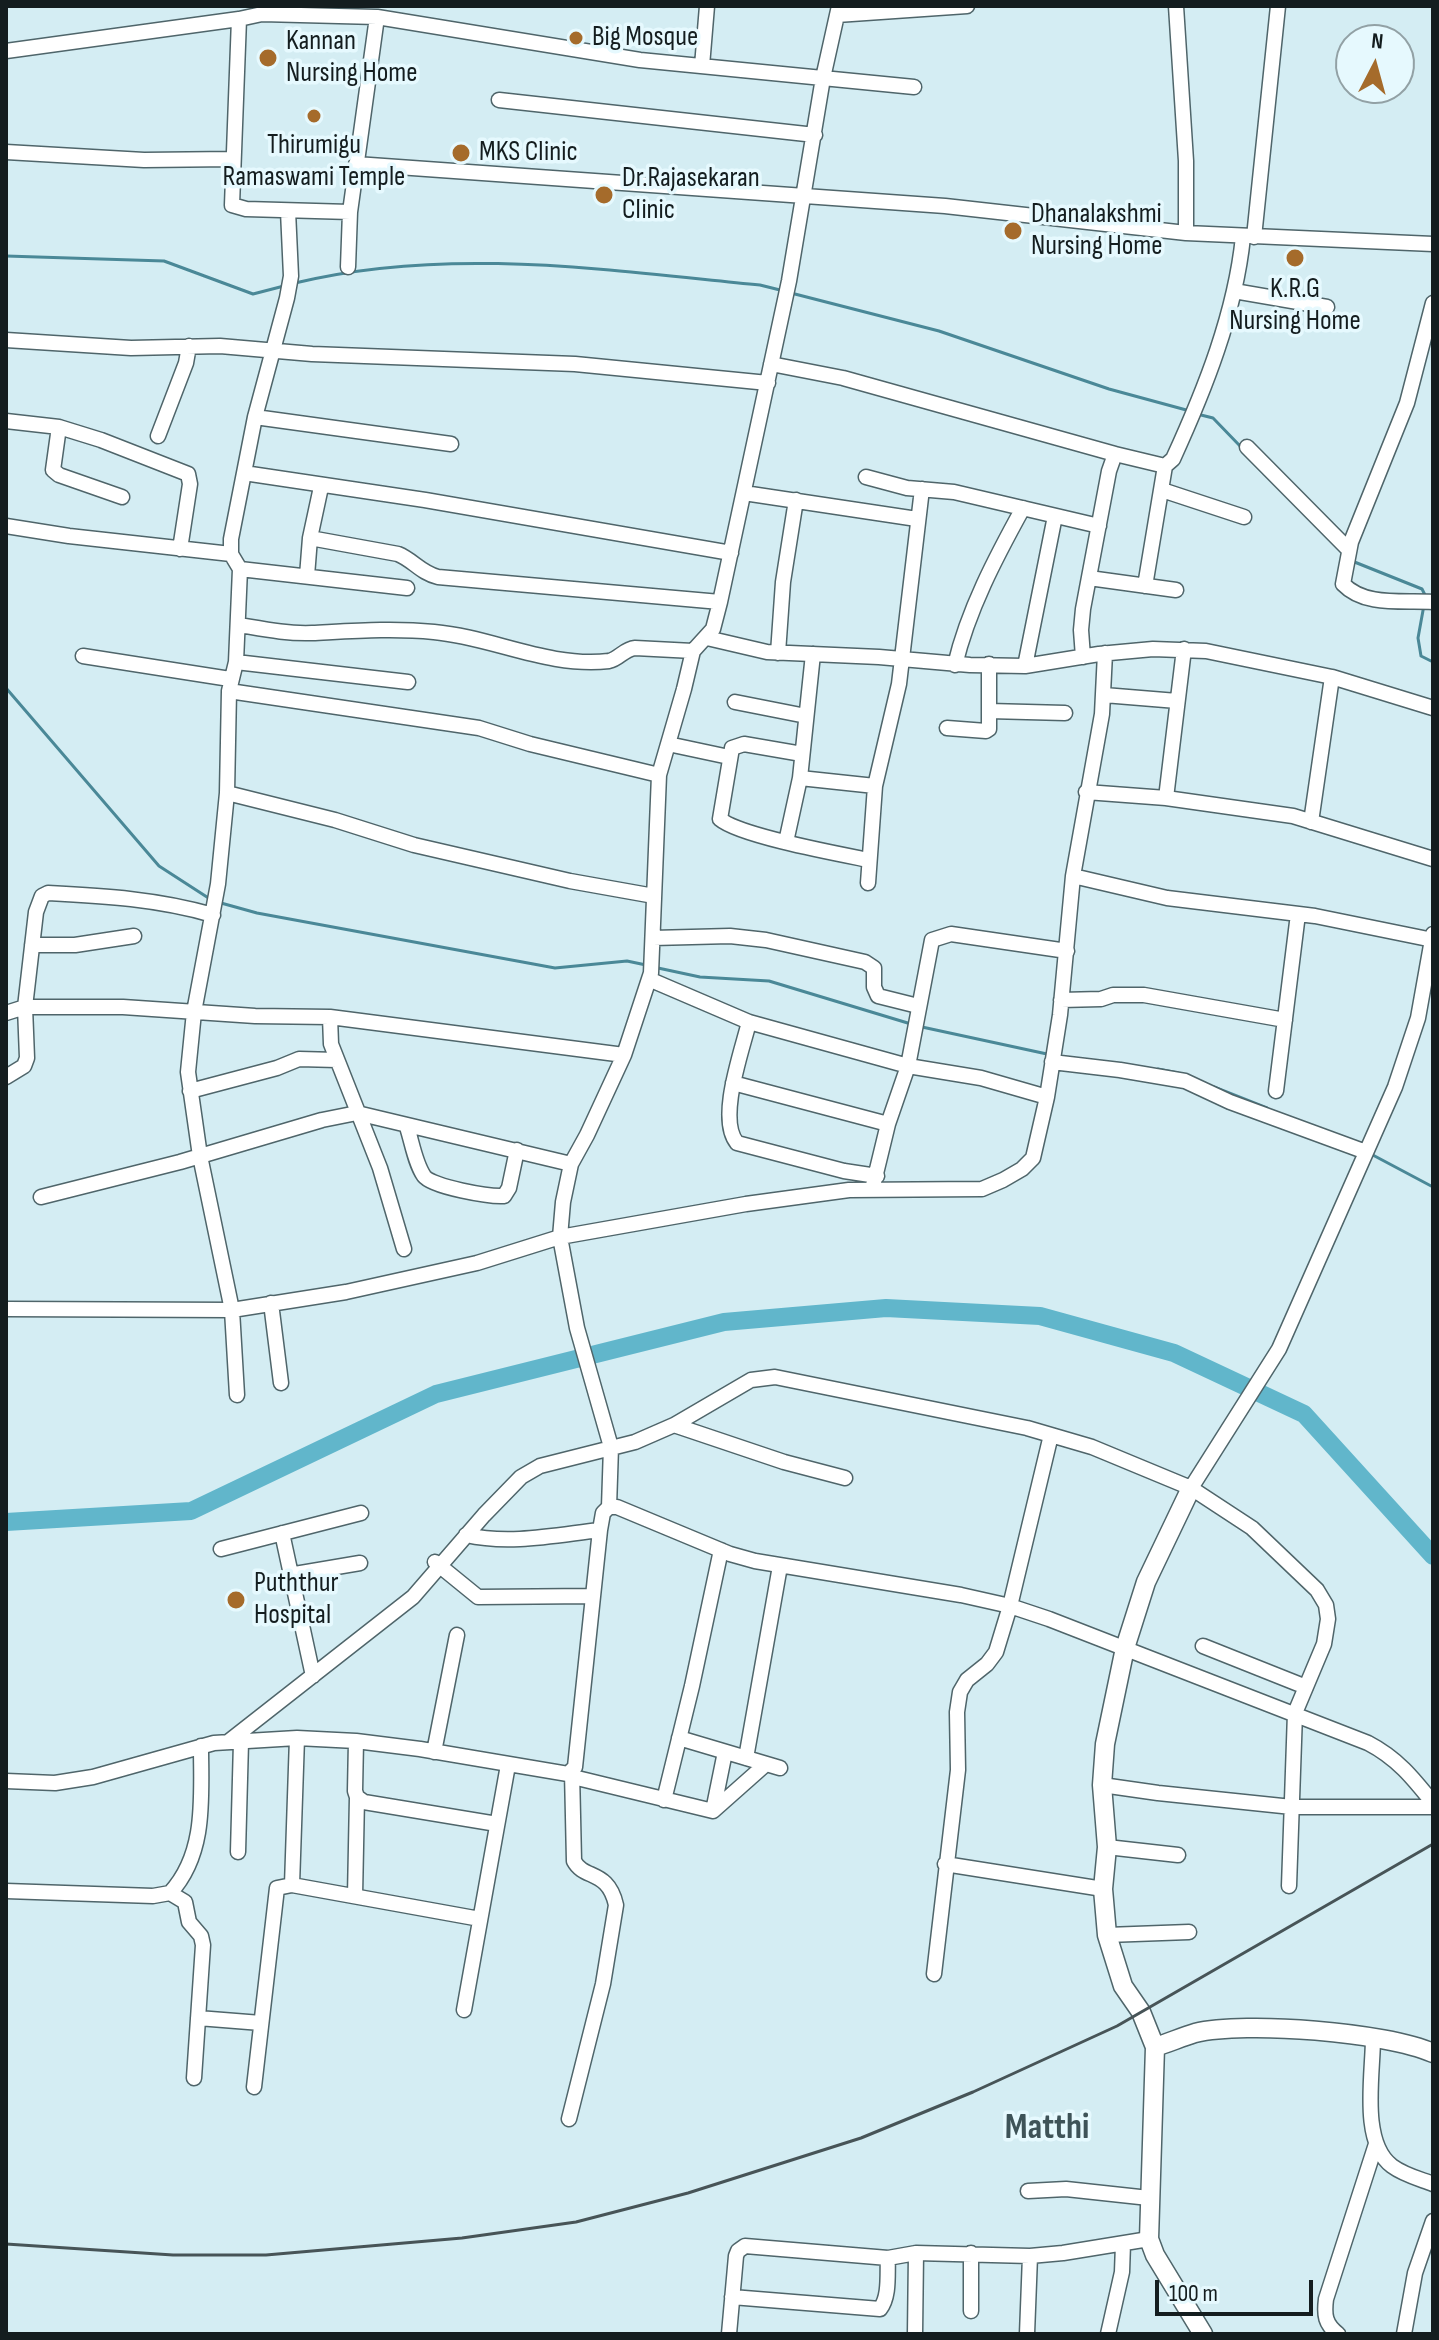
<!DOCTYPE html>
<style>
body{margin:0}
#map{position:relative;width:1439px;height:2340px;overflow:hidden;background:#d4edf3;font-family:"Sofia Sans Condensed",sans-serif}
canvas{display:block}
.frame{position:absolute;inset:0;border:8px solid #141d1f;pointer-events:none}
.north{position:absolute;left:1335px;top:24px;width:80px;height:80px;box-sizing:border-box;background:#e6f9fe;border:2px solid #92a1a5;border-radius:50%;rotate:6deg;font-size:22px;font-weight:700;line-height:32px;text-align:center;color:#141d1f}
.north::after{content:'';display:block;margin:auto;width:28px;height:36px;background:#a56b2b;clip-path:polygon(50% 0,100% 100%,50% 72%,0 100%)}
.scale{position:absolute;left:1155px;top:2280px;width:158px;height:36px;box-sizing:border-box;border:4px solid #141d1f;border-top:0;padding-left:10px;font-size:24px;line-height:28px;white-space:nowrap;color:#141d1f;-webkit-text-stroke:6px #e6f9fe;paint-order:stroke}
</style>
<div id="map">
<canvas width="1439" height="2340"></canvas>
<div class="frame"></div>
<div class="north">N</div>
<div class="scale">100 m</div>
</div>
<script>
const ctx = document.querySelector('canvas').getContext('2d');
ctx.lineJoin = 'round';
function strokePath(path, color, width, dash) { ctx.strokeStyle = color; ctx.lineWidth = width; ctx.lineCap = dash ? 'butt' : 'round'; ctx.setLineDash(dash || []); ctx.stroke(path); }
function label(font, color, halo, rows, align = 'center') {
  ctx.font = font + ' "Sofia Sans Condensed",sans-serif'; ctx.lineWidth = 7; ctx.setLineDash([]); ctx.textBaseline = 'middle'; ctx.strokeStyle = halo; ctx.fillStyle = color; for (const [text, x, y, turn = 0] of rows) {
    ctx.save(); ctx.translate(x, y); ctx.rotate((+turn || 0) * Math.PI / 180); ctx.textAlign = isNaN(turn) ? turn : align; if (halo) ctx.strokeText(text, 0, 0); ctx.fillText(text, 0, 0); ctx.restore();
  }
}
strokePath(new Path2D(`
 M6 256 164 261 253 294 284 286
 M295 283C447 246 606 270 760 285L784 291
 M791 293 939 331 1109 389 1190 411
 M1197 414 1213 418 1241 447
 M1352 561 1422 589 1426 597
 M1424 605 1418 638 1421 656 1433 662
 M6 688 159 866 210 899
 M221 903 257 913 555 968 627 961 646 965
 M658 968 700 977 769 981 911 1024
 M922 1027 1047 1054
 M1158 1069 1178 1073
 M1214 1087 1267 1108
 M1369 1153 1433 1187`), '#4a8897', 3);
strokePath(new Path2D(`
 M6 1522 191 1511 436 1394 724 1322 886 1308 1040 1316 1174 1353 1304 1414 1433 1556`), '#61b6cb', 18);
const minor = new Path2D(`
 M1176 6 1186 161V233
 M837 15 967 6
 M239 19 232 205 246 209 350 212 377 17
 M6 51 239 19 262 14 377 17 640 60 914 87
 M702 66 707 6
 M499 100 815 135
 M6 152 144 160 232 159
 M356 164 945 206 1186 233 1433 244
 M1254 237 1278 6
 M348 267 350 212
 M1234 291 1327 307
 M1433 303 1407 403 1351 542 1343 584C1365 607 1403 600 1433 602
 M6 340 131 348 220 346 312 354 575 364 768 383
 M771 364 843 378 1115 454
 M255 417 451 444
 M6 421 59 427 101 440 188 474 190 484 180 549
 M59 427 53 470 59 475 122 497
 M158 436 186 363 189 346
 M1247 447 1349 550
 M244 473 425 500 731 553
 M866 477 907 488 954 492 1099 526
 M1162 490 1244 517
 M744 493 917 519
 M6 526 69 536 231 554
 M310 538 398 554C413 560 421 573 438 577L720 602
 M240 569 407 588
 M307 576 310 538 321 487
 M1089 578 1176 590
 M1145 586 1165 466
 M239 625C263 629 287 634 312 633 353 631 393 628 434 632 492 637 548 668 609 661 619 659 624 649 635 648L693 651
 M707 638 767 652 879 657 970 665 1025 666 1099 654 1153 649 1206 651 1332 677 1433 708
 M778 653 783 582 796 500
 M83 656 230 679
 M1083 657 1081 630 1083 609 1109 471 1115 454 1165 466 1173 459C1205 389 1235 314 1243 237
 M236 662 408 682
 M955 665C968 610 996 557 1023 508
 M1025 666 1055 516
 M229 691 479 728 530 744 659 775
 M1104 695 1177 701
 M735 702 806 716
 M989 711 1065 713
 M947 728 986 731 989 729V664
 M668 744 729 757
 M802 754 744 744 732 748 720 819C740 836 839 854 869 860
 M800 778 875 786
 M1086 792 1166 798 1293 816 1433 859
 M227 793 335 820 414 845 570 881 654 896
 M1166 798 1184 649
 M1311 822 1332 677
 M786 842 800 778 813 654
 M1073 876 1167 898 1315 916 1433 940
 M868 883 875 786 899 684 922 489
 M653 938 730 936 766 940 865 962 874 968V987L878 996 918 1006
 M32 945H75L134 936
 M651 980 749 1022 908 1066 981 1078 1047 1097
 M1061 1000 1101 999 1113 995H1144L1285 1020
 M6 1013 25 1007H123L255 1016 330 1017 624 1055 651 973 659 775 684 689 693 651 713 629 720 602 789 281 823 78 839 6
 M330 1017 331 1044 380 1168 404 1249
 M749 1022C742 1051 717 1119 737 1143L844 1171 877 1176
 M1052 1062 1120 1070 1185 1081 1230 1102 1366 1152
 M6 1077 24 1066 27 1058 25 1007 36 912 42 896 48 893C105 896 158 899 213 915
 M733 1083 888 1124
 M190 1091 277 1068 299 1059 337 1060
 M1276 1091 1298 914
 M407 1127C412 1142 415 1163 424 1176 432 1187 490 1197 504 1196L509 1188 517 1150
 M872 1190 888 1124 908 1066 932 940 951 934 1067 951
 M41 1197 180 1162 322 1120 357 1113 571 1164
 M271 1303 281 1383
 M6 1309 232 1310 346 1292 477 1263 560 1237 746 1204 849 1190 982 1189 1003 1180 1022 1169 1033 1158 1047 1097 1060 1015 1073 876 1102 714 1105 653
 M237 1395 232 1310 200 1156 188 1072 194 1012 218 884 227 793 229 691 236 662 240 569 231 554V539L255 417 287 298 291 276 288 211
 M674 1425 784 1462 845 1478
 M1191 1488 1279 1349 1395 1087 1418 1018 1433 934
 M609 1507 611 1447 577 1328 560 1237 563 1202 571 1164 587 1135 624 1055
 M282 1533 313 1676
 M466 1535C510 1545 556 1535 600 1530
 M221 1549 361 1513
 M435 1562 478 1597 593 1596
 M289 1575 360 1563
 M1203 1646 1306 1687
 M679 1738 780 1768
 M356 1741 355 1791 357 1797 364 1802 497 1824
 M228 1742 413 1597 484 1515 521 1477 540 1466 635 1442 674 1425 751 1380 775 1377 1027 1428 1092 1447 1191 1488 1252 1528 1317 1590 1326 1605 1328 1619 1324 1644 1295 1713 1289 1886
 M434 1752 457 1635
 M746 1758 780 1566
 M573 1777 713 1811 766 1764
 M6 1781 55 1783 93 1777 214 1743 297 1738 356 1741 420 1749 568 1774 575 1767 600 1530 603 1513 609 1507H617L730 1554 755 1561 961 1595 1010 1606 1049 1619 1368 1743C1397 1758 1413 1778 1433 1803
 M1102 1785 1158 1793 1292 1807H1433
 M664 1800 692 1686 721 1550
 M713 1811 725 1752
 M1107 1847 1178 1855
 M238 1852 241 1742
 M945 1864 1103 1889
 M292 1885 297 1738
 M6 1891 153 1896 170 1893C207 1853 201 1796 201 1746
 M170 1893 185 1902 189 1922 201 1936 203 1945 194 2078
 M355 1896 357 1797
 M1107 1935 1189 1932
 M934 1974 958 1770 957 1712 960 1692 967 1680 987 1664 996 1652 1010 1606 1051 1435
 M464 2010 508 1765
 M198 2018 261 2023
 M1373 2038C1373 2074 1360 2142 1392 2166 1404 2175 1420 2179 1433 2184
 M254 2087 277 1888 292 1885 480 1919
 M569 2119 603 1984 616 1905C608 1869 584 1880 574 1861L572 1772
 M1028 2191 1066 2189 1149 2198
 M732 2297 880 2309C890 2296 887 2274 888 2258
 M971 2311V2253
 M729 2334 736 2256 738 2251 745 2246 888 2258 916 2253 1030 2256 1063 2253 1149 2239
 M915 2334 916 2253
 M1027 2334 1030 2256
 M1108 2334 1122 2272 1123 2244
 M1338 2334C1325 2324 1324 2315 1326 2299L1376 2144
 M1404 2334 1415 2273 1433 2221`);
const major = new Path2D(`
 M1191 1488 1146 1582 1125 1648 1105 1744 1102 1785 1107 1847 1103 1889 1107 1935 1123 1986 1141 2012 1155 2047 1149 2239 1155 2255 1203 2334
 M1155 2047C1168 2043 1182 2037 1195 2033 1246 2021 1386 2032 1433 2053`);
strokePath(minor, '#4f656a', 17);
strokePath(major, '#4f656a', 21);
strokePath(minor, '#fff', 14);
strokePath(major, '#fff', 18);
strokePath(new Path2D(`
 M6 2244 173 2255H266L462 2238 576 2222 688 2193 861 2138 973 2092 1117 2026 1433 1844`), '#475457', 3);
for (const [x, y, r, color] of [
 [576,38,8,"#a56b2b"],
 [268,58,10,"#a56b2b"],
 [314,116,8,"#a56b2b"],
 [461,153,10,"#a56b2b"],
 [604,195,10,"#a56b2b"],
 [1013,231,10,"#a56b2b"],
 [1295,258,10,"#a56b2b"],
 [236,1600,10,"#a56b2b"]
]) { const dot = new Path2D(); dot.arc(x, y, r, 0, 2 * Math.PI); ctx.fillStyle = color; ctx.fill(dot); strokePath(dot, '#e6f9fe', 3); }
label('28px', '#141d1f', '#e6f9fe', [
 ["Big Mosque",592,38],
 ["Kannan",286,42],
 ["Nursing Home",286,74],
 ["Thirumigu",314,146,"center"],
 ["Ramaswami Temple",314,178,"center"],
 ["MKS Clinic",479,153],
 ["Dr.Rajasekaran",622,179],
 ["Clinic",622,211],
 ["Dhanalakshmi",1031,215],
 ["Nursing Home",1031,247],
 ["K.R.G",1295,290,"center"],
 ["Nursing Home",1295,322,"center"],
 ["Puththur",254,1584],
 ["Hospital",254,1616]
], 'left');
label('bold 36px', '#3e5358', '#e6f9fe', [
 ["Matthi",1047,2129]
]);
</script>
